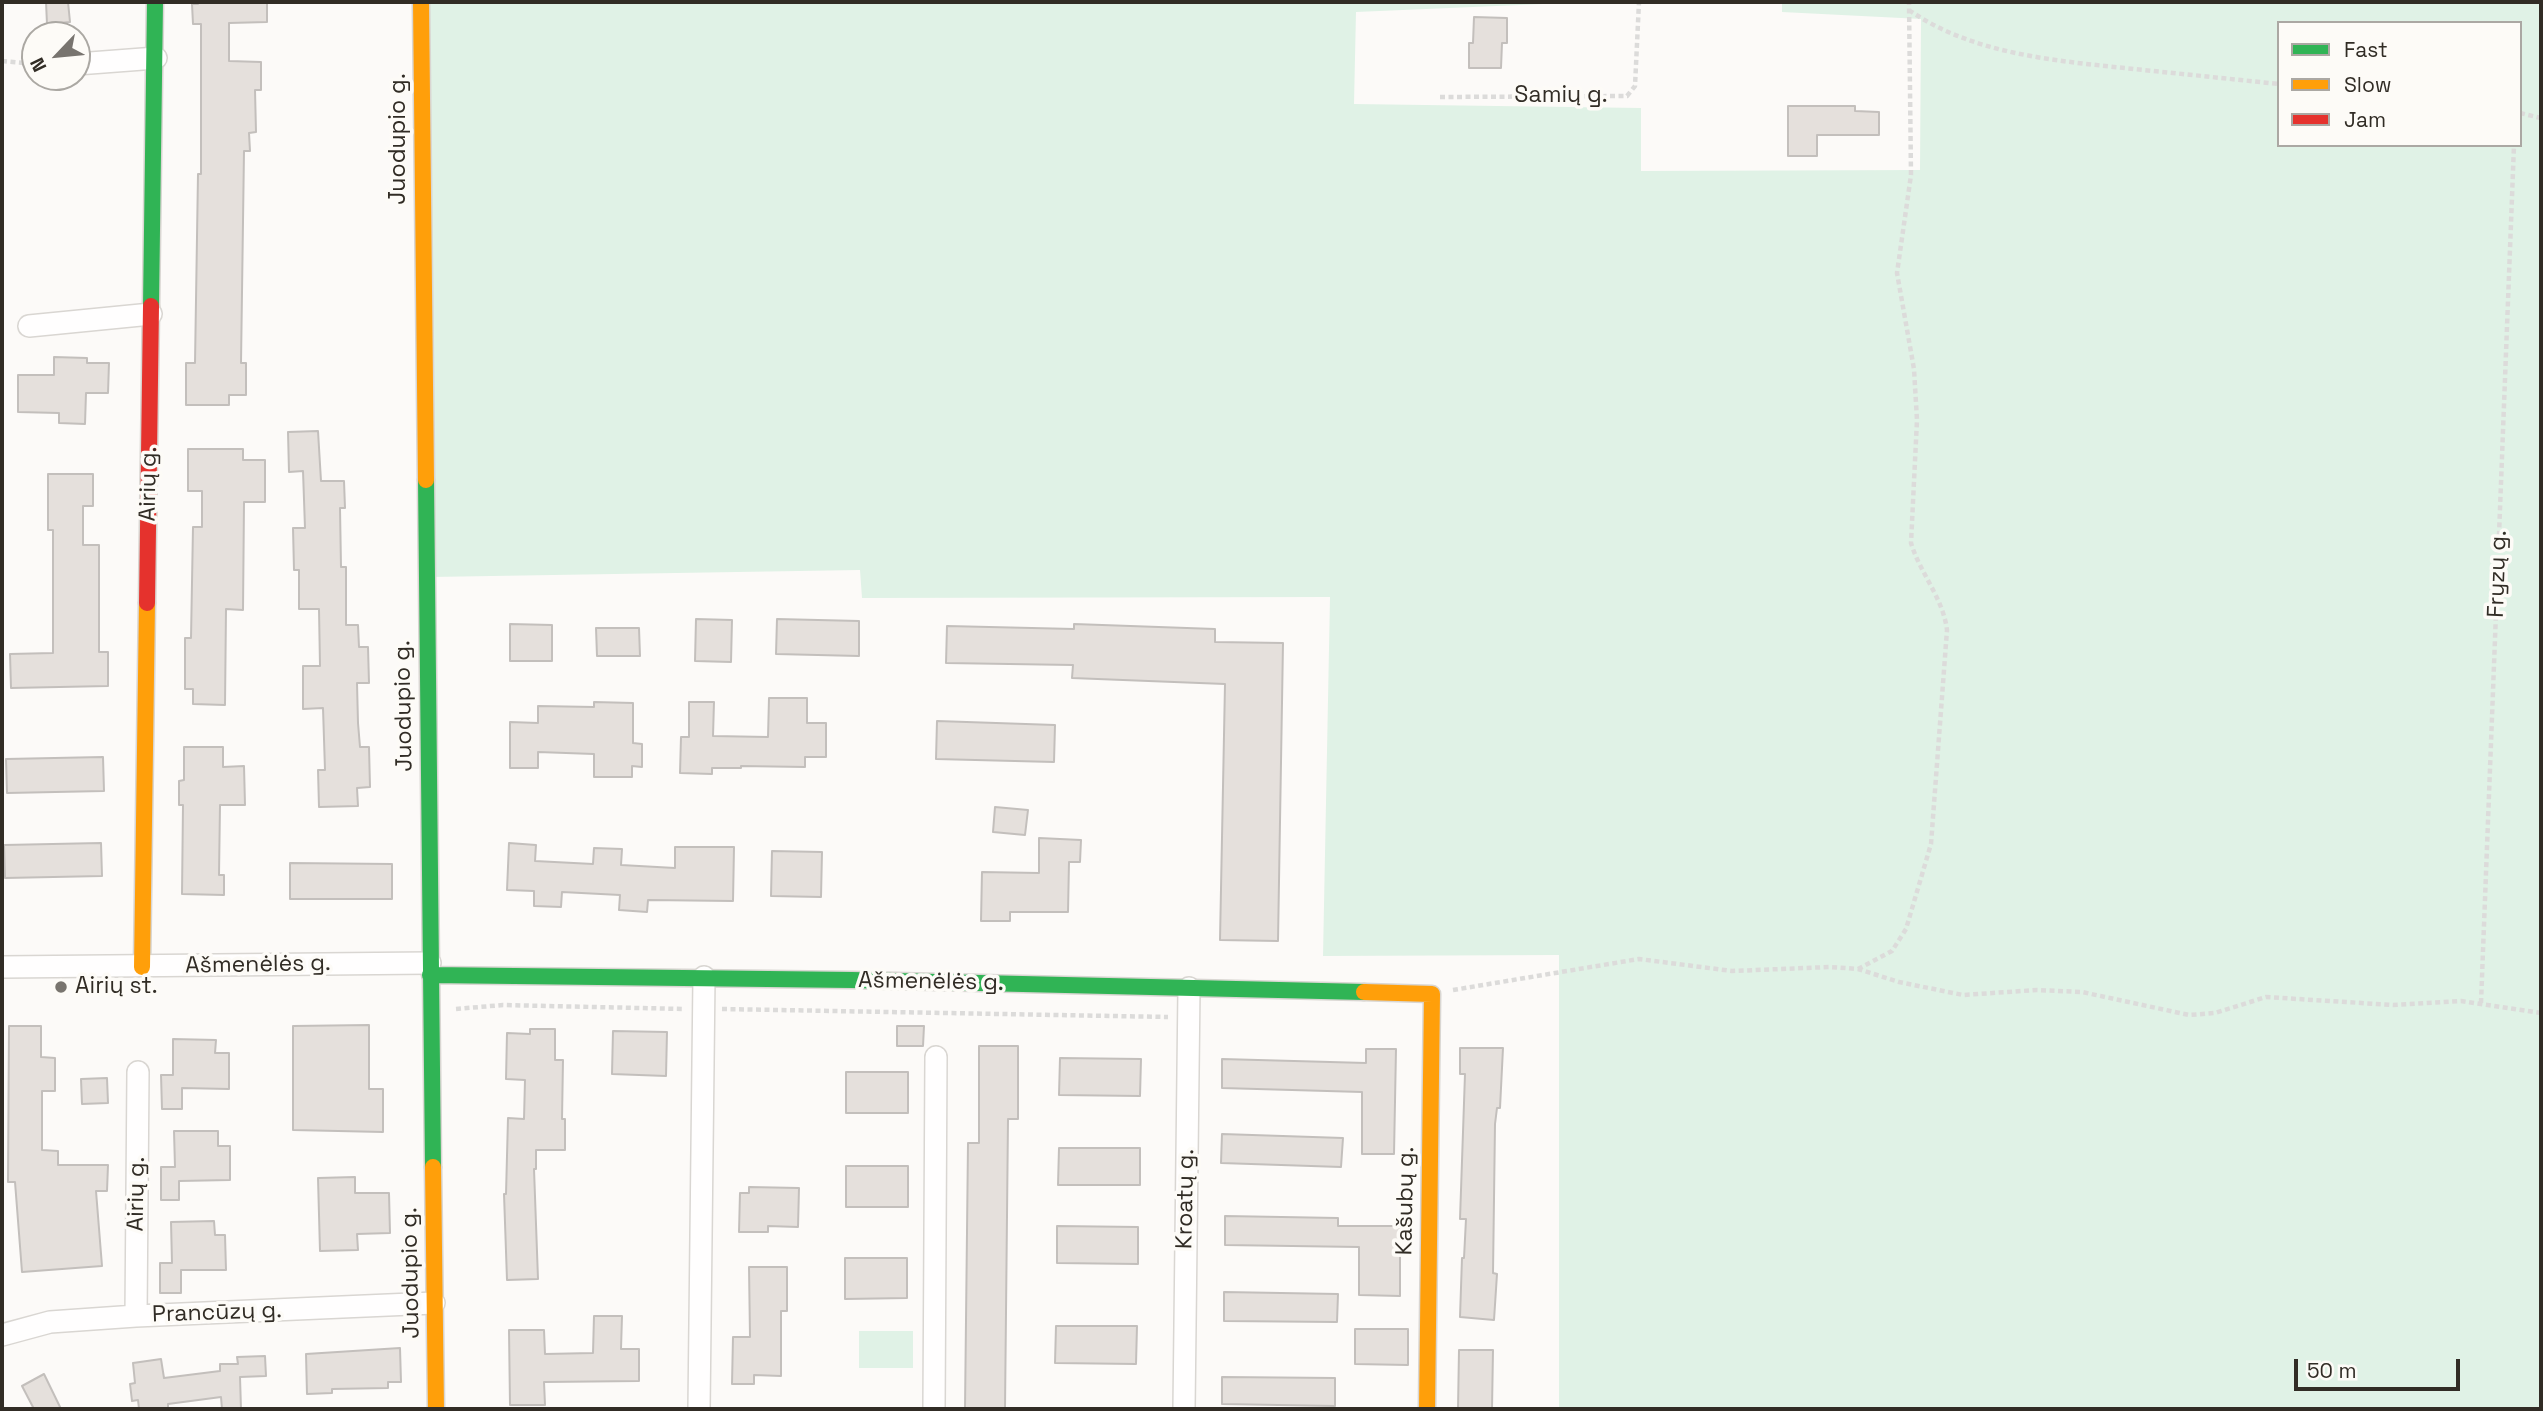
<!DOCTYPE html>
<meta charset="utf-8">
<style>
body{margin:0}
#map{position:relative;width:2543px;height:1411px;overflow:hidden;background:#fcfaf8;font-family:"Space Grotesk",sans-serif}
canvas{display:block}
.frame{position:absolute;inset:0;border:4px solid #312c25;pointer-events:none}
.legend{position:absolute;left:2277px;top:21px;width:245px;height:126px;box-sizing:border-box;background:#fdfbf7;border:2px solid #aba8a3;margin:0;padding:9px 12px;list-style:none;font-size:21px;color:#312c25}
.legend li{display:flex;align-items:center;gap:14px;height:35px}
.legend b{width:35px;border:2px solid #aba8a3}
.north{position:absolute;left:21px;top:21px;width:70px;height:70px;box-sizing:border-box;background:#fdfbf7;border:2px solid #aba8a3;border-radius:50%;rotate:244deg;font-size:19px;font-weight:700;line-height:28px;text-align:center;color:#312c25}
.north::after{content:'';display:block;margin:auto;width:24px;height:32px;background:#78746f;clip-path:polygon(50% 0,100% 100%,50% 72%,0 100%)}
.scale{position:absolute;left:2294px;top:1359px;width:166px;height:32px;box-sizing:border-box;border:4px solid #312c25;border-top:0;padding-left:9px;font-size:21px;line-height:24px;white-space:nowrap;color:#312c25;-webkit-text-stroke:5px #fdfbf7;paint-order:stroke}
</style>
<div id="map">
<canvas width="2543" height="1411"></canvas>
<div class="frame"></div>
<ul class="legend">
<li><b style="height:9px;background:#30b455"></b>Fast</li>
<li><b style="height:9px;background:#ff9f0a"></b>Slow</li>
<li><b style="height:9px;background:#e5322d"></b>Jam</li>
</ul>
<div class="north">N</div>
<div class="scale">50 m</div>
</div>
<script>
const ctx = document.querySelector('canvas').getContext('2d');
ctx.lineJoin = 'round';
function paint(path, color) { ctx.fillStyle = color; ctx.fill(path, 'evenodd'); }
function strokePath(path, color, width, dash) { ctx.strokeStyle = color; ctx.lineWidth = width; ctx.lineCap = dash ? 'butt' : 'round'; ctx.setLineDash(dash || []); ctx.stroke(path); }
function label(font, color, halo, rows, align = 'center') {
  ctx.font = font + ' "Space Grotesk",sans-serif'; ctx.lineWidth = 7; ctx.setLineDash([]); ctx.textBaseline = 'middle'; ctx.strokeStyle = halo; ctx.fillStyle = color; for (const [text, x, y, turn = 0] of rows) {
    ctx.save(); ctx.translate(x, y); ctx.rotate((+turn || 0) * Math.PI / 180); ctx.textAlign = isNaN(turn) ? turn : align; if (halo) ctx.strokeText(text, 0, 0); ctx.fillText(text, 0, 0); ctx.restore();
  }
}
paint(new Path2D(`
 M428 2H1590L1356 12 1354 104 1641 108V171L1920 170 1921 19 1782 12V2H2541V1409H1559V955L1323 956 1330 597 862 598 860 570 431 577ZM2279 23H2520V145H2279Z
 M859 1331H913V1368H859Z`), '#e0f2e6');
const building = new Path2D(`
 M46 2H68L70 22 47 24Z
 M198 2H267V22L229 23V61L261 62V90H255L256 132 249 133 250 151H244L241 363H246V395H229V405H186V363H195L198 174H201V24H193L192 4H198Z
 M1474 17 1507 18V43H1502L1501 68H1469V43H1473Z
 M1788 106H1855V111L1879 112V135H1817V156H1788Z
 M54 357 87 358V363H109L108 393H86L85 424 59 423V413L18 412V375H54Z
 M318 431 321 481H344L345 508H340L341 567H346V625H358L359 647H368L369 683H357L358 723 360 747H369L370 787 357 788 358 806 319 807 318 770H325L323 708 303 709V666H320L319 609H299V570H294L293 528H305L303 471 289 472 288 432Z
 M188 449H243V460H265V502H244L243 610 226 609 225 705 193 704V689H185V638H191L193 527H202V491H188Z
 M48 474H93V506H83V545H99V652H108V686L11 688 10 654 53 653V530H48Z
 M696 619 732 620 731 662 695 661Z
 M777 619 859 621V656L776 654Z
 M510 624 552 625V661H510Z
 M1074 624 1215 629V642L1283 643 1278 941 1220 940 1225 684 1072 678 1073 665 946 663 947 626 1074 629Z
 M596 628H639L640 656H597Z
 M769 698H807V723H826V757H805V767L741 766V768H712V774L680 773 681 737H689V702H714L713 736 768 737Z
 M594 702 633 703V743L642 744V767L632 766V777H594V754L538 752V768H510V722L538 723V706L594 707Z
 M937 721 1055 725 1054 762 936 759Z
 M184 747H223V767L244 766 245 805H220L219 875H224V895L182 894 183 805H179V781L184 780Z
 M103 757 104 791 7 793 6 759Z
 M995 807 1028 810 1025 835 993 832Z
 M1039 838 1081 840 1080 862H1069L1068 912H1010V921H981L982 872 1039 873Z
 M101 843 102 876 5 878 4 845Z
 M509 843 536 845 535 861 593 864 594 848 622 849 621 865 675 868V847H734L733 901 648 900 647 912 619 910 620 895 562 892 561 907 534 906V891L507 890Z
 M772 851 822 852 821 897 771 896Z
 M290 863 392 864V899H290Z
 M369 1025V1089H383V1132L293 1130V1026Z
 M9 1026H41V1057L55 1058V1091H42V1150L58 1151V1165H108L107 1191H96L102 1266 22 1272 15 1182H8Z
 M897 1026H924L923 1046H897Z
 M530 1029H555V1060H563L562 1119H565V1150H536V1169H534L538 1279 507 1280 504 1194H506L508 1118 524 1119 525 1080 506 1079 507 1033 530 1034Z
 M613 1031 667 1032 666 1076 612 1074Z
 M173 1039 216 1040 215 1053H229V1089L182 1088V1109H162L161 1075H173Z
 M979 1046H1018V1119H1008L1005 1409H965L968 1143H979Z
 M1460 1048H1503L1500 1108H1497L1495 1124 1493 1273 1497 1274 1494 1320 1460 1317 1462 1258H1464L1466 1219H1460L1465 1074H1460Z
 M1366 1049H1396L1394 1154H1362V1092L1222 1088V1059L1366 1063Z
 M1060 1058 1141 1059 1140 1096 1059 1095Z
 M846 1072H908V1113H846Z
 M107 1078 108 1103 82 1104 81 1079Z
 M174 1131H218V1146H230V1180L179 1181V1200H161V1167H175Z
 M1222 1134 1343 1138 1341 1167 1221 1163Z
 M1059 1148H1140V1185H1058Z
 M846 1166H908V1207H846Z
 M355 1177V1193H389L390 1233 357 1234 358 1250 320 1251 318 1178Z
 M749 1187 799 1188 798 1227 768 1226V1232H739L740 1193H749Z
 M1225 1216 1338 1218V1226H1400V1296L1359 1295V1247L1225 1245Z
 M214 1221 215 1235H225L226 1270H181V1293H160V1263H172L171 1222Z
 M1057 1226 1138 1227V1264L1057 1263Z
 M845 1258H907V1298L845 1299Z
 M749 1267H787V1311H781V1376L754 1375V1384H732L733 1337H750Z
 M1224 1292 1338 1294 1337 1322 1224 1321Z
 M594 1316H622L621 1349H639V1381L544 1382 545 1405H510L509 1330H544L545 1354 593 1353Z
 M1056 1326H1137L1136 1364 1055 1363Z
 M1355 1329H1408V1365L1355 1364Z
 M400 1348 401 1382H388V1388L332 1389V1393L307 1394 306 1354Z
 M1459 1350H1493L1492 1409H1458Z
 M265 1356 266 1376 240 1377 241 1409H222L221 1397 168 1404V1409H139L138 1400 132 1401 130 1384 135 1383 133 1363 161 1359 164 1378 220 1371V1364H238L237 1357Z
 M44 1374 61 1409H34L22 1386Z
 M1222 1377 1335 1378V1406L1222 1404Z`);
paint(building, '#e5e0dc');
strokePath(building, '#c3bfbc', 2);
const street = new Path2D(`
 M77 64 156 58
 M29 326 151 314
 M2 967 430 963
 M136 1316 138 1072
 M2 1335 50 1322 136 1316 434 1303
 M699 1409 704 977
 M934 1409 936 1057
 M1184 1409 1189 988`);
const fast = new Path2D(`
 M151 306 155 2
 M426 480 433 1167
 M430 975 852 980 1364 992`);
const slow = new Path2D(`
 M421 2 426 480
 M142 967 147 603
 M1364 992 1432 994 1427 1409
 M433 1167 436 1409`);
const jam = new Path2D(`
 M147 603 151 306`);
strokePath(street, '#d9d6d2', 24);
strokePath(fast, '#d9d6d2', 19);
strokePath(slow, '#d9d6d2', 19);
strokePath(jam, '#d9d6d2', 19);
strokePath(new Path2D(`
 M1909 10C1973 55 2059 61 2134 69 2183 74 2231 79 2279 84
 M2 61 35 64
 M1440 97 1627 96 1635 86 1639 2
 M2520 113 2541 118
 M1858 969 1892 951 1906 929 1931 844 1947 630C1943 598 1920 573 1911 543L1917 420 1914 369 1897 273 1911 175 1909 2
 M1453 990 1639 959 1732 971 1830 967 1858 969 1899 982 1963 995 2037 990 2082 992 2189 1015 2215 1013 2266 997 2393 1005 2461 1001 2541 1013
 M2481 1003 2514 145
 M456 1009 503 1005 685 1009
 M722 1009 1168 1017`), '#dcdbda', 4.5, [5, 3.5]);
strokePath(street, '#fffefe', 21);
strokePath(fast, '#30b455', 16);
strokePath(slow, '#ff9f0a', 16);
strokePath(jam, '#e5322d', 16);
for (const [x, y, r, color] of [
 [61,987,7,"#78746f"]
]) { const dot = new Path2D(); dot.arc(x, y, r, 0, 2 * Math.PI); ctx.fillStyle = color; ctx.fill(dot); strokePath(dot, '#fdfbf7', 2.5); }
label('23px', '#312c25', '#fdfbf7', [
 ["Samių g.",1561,96],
 ["Juodupio g.",399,139,-90],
 ["Airių g.",149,484,-89],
 ["Fryzų g.",2498,574,-88],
 ["Juodupio g.",404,706,-91],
 ["Ašmenėlės g.",258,965,-1],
 ["Ašmenėlės g.",931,982,1],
 ["Airių g.",137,1194,-89],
 ["Kroatų g.",1186,1199,-89],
 ["Kašubų g.",1406,1201,-89],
 ["Juodupio g.",411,1273,-91],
 ["Prancūzų g.",217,1313,-2]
]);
label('23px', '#312c25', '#fdfbf7', [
 ["Airių st.",75,987]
], 'left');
</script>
